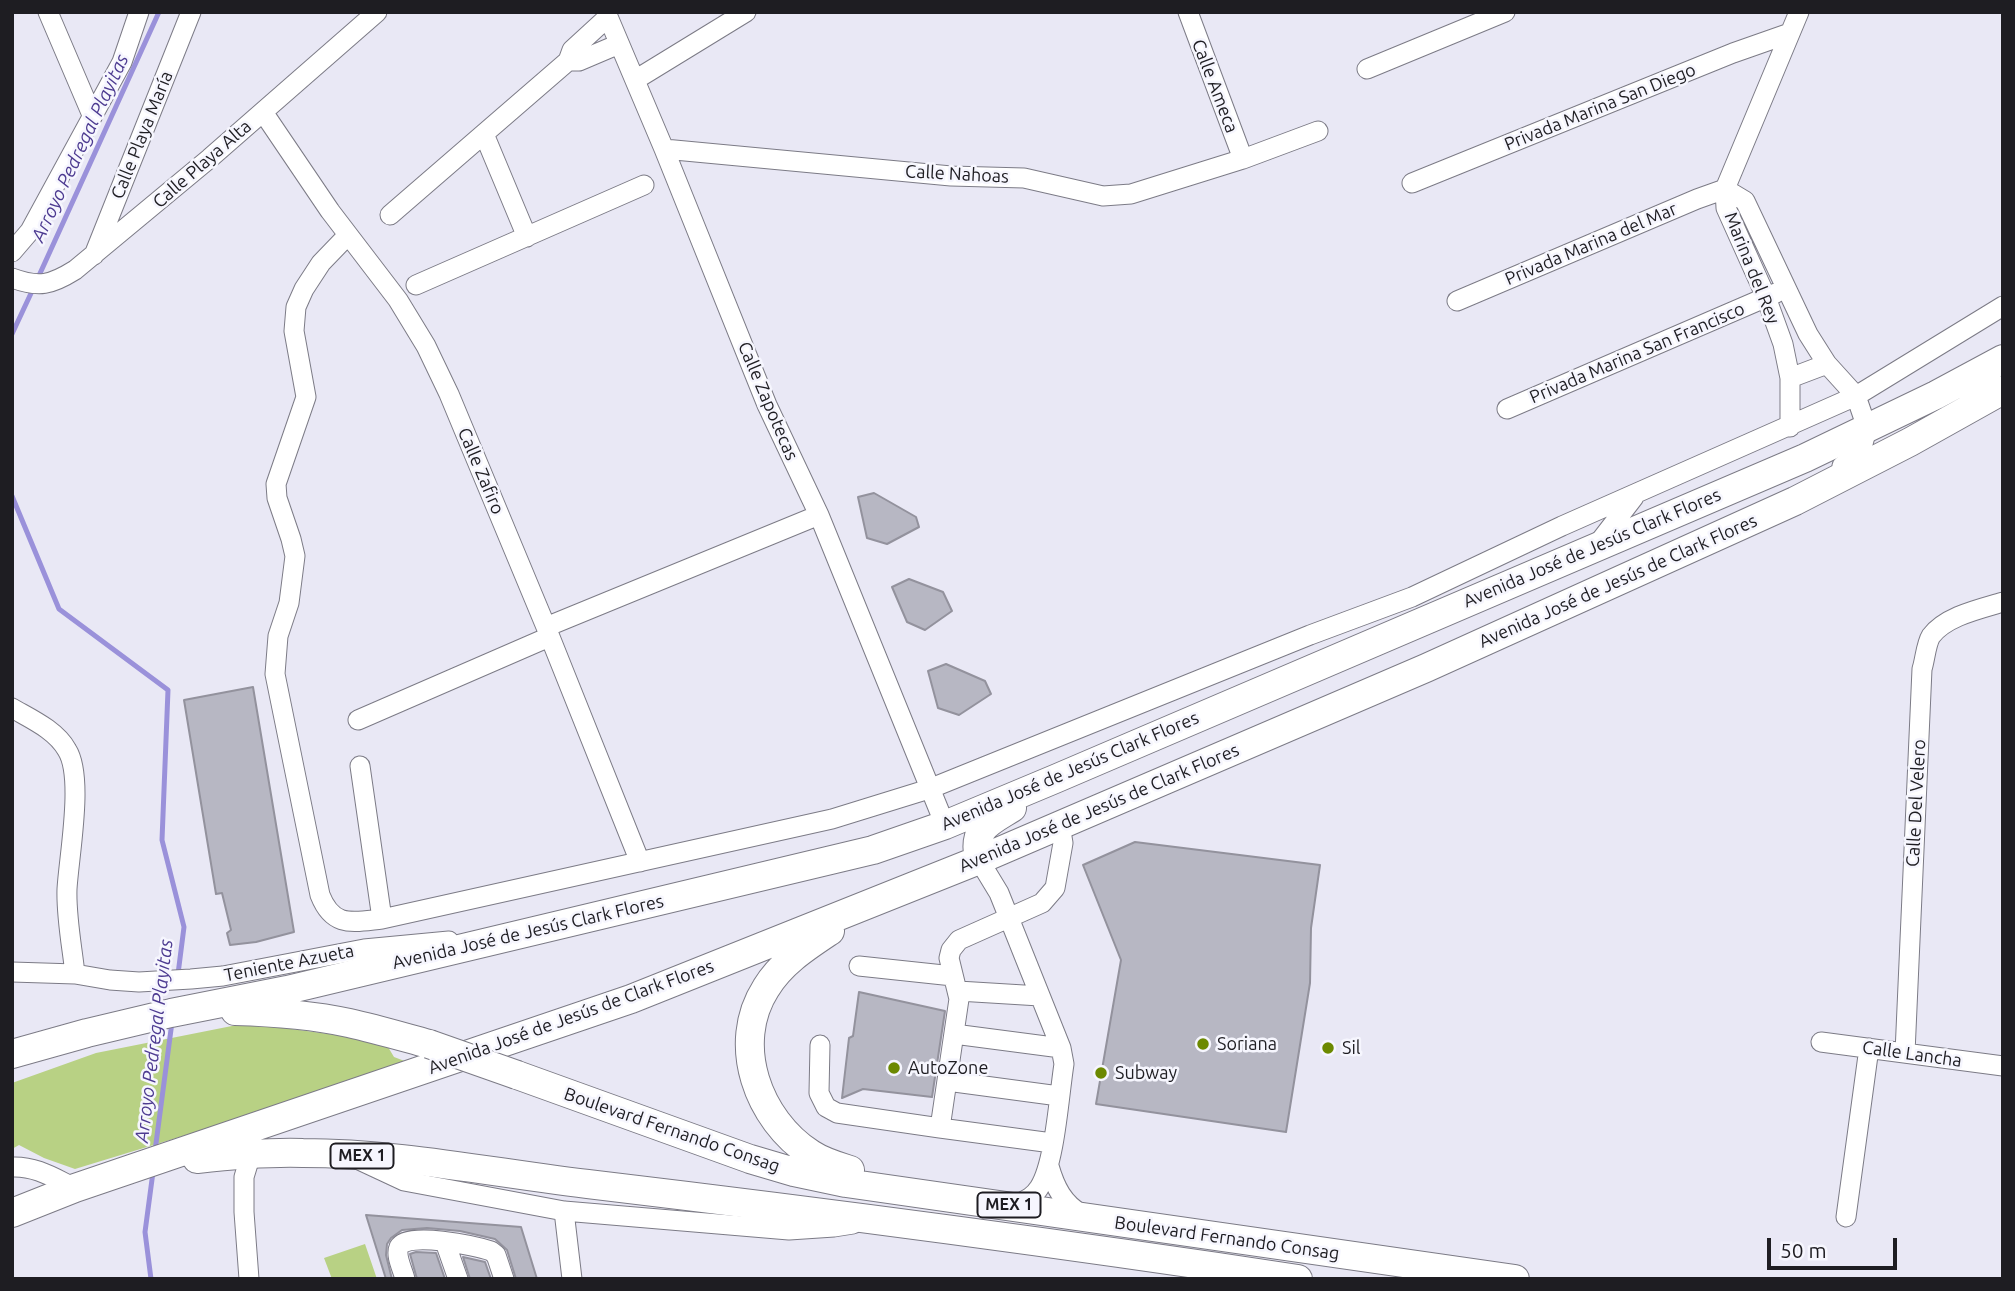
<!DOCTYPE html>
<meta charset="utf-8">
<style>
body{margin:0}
#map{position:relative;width:2015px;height:1291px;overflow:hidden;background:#e9e8f5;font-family:Ubuntu,sans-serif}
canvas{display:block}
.frame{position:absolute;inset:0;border:14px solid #1e1d22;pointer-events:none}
.scale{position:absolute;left:1767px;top:1238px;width:130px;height:32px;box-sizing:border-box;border:4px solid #1e1d22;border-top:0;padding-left:9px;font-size:21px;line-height:24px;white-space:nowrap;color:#1e1d22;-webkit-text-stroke:5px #f6f6fe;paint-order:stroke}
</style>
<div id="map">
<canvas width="2015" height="1291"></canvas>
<div class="frame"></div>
<div class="scale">50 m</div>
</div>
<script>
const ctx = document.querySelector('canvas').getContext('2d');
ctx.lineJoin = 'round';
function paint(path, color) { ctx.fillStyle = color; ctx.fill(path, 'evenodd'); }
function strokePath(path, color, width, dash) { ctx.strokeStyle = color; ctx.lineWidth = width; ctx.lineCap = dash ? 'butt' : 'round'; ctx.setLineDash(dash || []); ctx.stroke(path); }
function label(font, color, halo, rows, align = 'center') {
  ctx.font = font + ' Ubuntu,sans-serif'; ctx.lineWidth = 5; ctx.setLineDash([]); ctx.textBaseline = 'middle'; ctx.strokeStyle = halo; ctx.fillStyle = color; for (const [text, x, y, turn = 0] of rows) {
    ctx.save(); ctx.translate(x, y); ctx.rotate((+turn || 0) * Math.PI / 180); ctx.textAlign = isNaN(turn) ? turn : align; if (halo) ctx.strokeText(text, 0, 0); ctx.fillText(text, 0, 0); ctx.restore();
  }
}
paint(new Path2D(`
 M247 1023 403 1044 388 1047 394 1057 415 1065 75 1169 44 1158 19 1145 12 1149V1083L96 1053Z
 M365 1244 377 1279H332L324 1258Z`), '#b8d184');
strokePath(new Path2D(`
 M37 280 159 12
 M12 334 33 289
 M12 496 59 609 168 690 162 840 184 927 178 974
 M155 1151 172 1022
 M151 1279 145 1232 153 1172`), '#9a91da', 5);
const building = new Path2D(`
 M874 493 916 517 919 527 887 544 867 538 858 497Z
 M909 579 943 592 952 611 925 630 907 622 892 587Z
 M946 664 985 681 991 694 959 715 938 708 928 671Z
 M253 687 294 932 256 942 230 945 227 933 231 930 222 893 216 894 184 700Z
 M1135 842 1320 865 1311 928 1310 983 1286 1132 1096 1104 1121 960 1083 865Z
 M859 992 945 1011 932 1097 863 1089 842 1098 849 1038 853 1036Z
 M366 1215 521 1227 537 1279H516L507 1250 495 1239 460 1231 427 1228 402 1230 391 1238 387 1244 386 1255 392 1279H386Z
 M416 1252 436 1253 445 1279H417L410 1254Z
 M463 1257 485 1262 491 1279H470Z`);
paint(building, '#b7b7c3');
strokePath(building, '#93929d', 2);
const minor = new Path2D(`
 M48 12 92 115
 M606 12 664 149 767 405 819 515 945 825
 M1188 12 1243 159
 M568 61H579L619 44
 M1367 69 1505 12
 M635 80 746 12
 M263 112 330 211 398 300 426 346 449 394 546 627 640 862
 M484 134 527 237
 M664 149 951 176 1024 178 1103 196 1131 194 1243 159 1318 131
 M1412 183 1733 53 1790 33
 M1725 189 1745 201 1808 334 1827 364 1856 396 1867 428 1861 452 1842 466
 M390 215 568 61 572 50 608 17
 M348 235 321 263 304 289 296 307 294 331 306 397 276 484 277 498 291 539 295 556 289 603 278 636 275 674 320 895C333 928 352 922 382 919L832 819 929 789 1310 635 1412 597 1562 526 1856 396 2003 306
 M12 252 30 231 122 62 139 12
 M94 255 191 12
 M12 278C39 288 51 285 75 270L210 158 377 12
 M416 285 644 185
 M1457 301 1697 199 1725 189
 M1790 378 1827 364
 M1507 409 1776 293
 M1790 427V378L1783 344 1766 297 1726 208 1725 189 1799 12
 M1597 545 1634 497
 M546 627 819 515
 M12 708C31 719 56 730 67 750 84 777 69 855 67 889 66 917 72 946 75 974
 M358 720 549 637
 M360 766 382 919
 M979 860 999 893 1061 1048 1064 1064C1059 1095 1055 1164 1039 1188 1033 1198 1023 1201 1013 1206
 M859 966 953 976
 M12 972 75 974 110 980 139 982 191 979 223 976 364 949 449 941
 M958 991 1040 996
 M954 1034 1061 1048
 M1821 1042 2003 1066
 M820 1045 819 1093 826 1107 837 1113 940 1128
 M1905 1053 1922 669C1925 660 1926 644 1931 636 1946 616 1980 609 2003 602
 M947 1081 1059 1096
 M1052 1143 940 1128 959 999 949 958 951 950 959 940 1042 903 1055 888 1063 843 1060 825
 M359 1160 404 1181 564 1211 789 1230 834 1227 853 1224
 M1049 1166C1055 1187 1063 1204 1083 1215
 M12 1167C36 1166 54 1178 75 1188
 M564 1211 572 1279
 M1846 1217 1869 1048
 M445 1242 458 1279
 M249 1279 244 1212V1177L251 1154
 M405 1279C403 1270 395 1256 399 1247 407 1231 476 1246 491 1251L496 1255 504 1279`);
const highway = new Path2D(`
 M979 860C972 828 988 823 1012 808
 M830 931C806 947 781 963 766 988 730 1044 758 1120 811 1154 823 1162 837 1166 850 1170
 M235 1011C273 1012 312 1015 349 1023 376 1029 403 1037 429 1044
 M12 1054 87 1033 171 1013 287 990 873 850 945 825 1055 779 1805 458 1936 395 2003 359
 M517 1075 750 1159 794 1172 846 1183 1515 1279
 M197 1159C232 1155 268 1152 303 1153 401 1153 499 1174 596 1185 831 1213 1065 1244 1298 1279
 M12 1213 75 1188 631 999 979 860 1426 668 1795 501 1910 442 2003 390`);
strokePath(minor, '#7c7b86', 21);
strokePath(highway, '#7c7b86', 30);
strokePath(minor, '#fff', 19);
strokePath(highway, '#fff', 28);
const highwayBridge = new Path2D(`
 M429 1044 517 1075`);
strokePath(highwayBridge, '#7c7b86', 30, []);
strokePath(highwayBridge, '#fff', 28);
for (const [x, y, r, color] of [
 [1203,1044,7,"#6c8900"],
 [1328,1048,7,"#6c8900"],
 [894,1068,7,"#6c8900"],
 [1101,1073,7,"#6c8900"]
]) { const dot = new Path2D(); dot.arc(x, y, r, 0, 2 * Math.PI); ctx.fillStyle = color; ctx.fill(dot); strokePath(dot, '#f6f6fe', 2.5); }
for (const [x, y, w] of [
 [362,1156,63],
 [1009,1205,63]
]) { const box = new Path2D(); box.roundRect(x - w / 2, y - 12.5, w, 25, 5); ctx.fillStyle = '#f6f6fe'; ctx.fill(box); strokePath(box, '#1e1d22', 2); }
label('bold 16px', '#1e1d22', null, [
 ["MEX 1",362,1156],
 ["MEX 1",1009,1205]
]);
label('18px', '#1e1d22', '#f6f6fe', [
 ["Calle Ameca",1215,86,69],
 ["Privada Marina San Diego",1600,107,-22],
 ["Calle Playa María",142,135,-68],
 ["Calle Playa Alta",202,164,-41],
 ["Calle Nahoas",957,174,3],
 ["Privada Marina del Mar",1591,244,-23],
 ["Marina del Rey",1752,268,68],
 ["Privada Marina San Francisco",1637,353,-23],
 ["Calle Zapotecas",768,401,67],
 ["Calle Zafiro",481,471,67],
 ["Avenida José de Jesús Clark Flores",1592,548,-23],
 ["Avenida José de Jesús de Clark Flores",1618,581,-24],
 ["Avenida José de Jesús Clark Flores",1070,771,-23],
 ["Calle Del Velero",1916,803,-87],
 ["Avenida José de Jesús de Clark Flores",1099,808,-23],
 ["Avenida José de Jesús Clark Flores",528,932,-13],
 ["Teniente Azueta",289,963,-11],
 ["Avenida José de Jesús de Clark Flores",571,1017,-20],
 ["Calle Lancha",1912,1054,8],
 ["Boulevard Fernando Consag",672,1130,19],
 ["Boulevard Fernando Consag",1227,1238,8]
]);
label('18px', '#1e1d22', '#f6f6fe', [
 ["Soriana",1217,1044],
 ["Sil",1342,1048],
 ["AutoZone",908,1068],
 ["Subway",1115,1073]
], 'left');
label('italic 19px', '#4d3b91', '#f6f6fe', [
 ["Arroyo Pedregal Playitas",80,148,-65],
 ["Arroyo Pedregal Playitas",154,1041,-83]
]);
</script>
